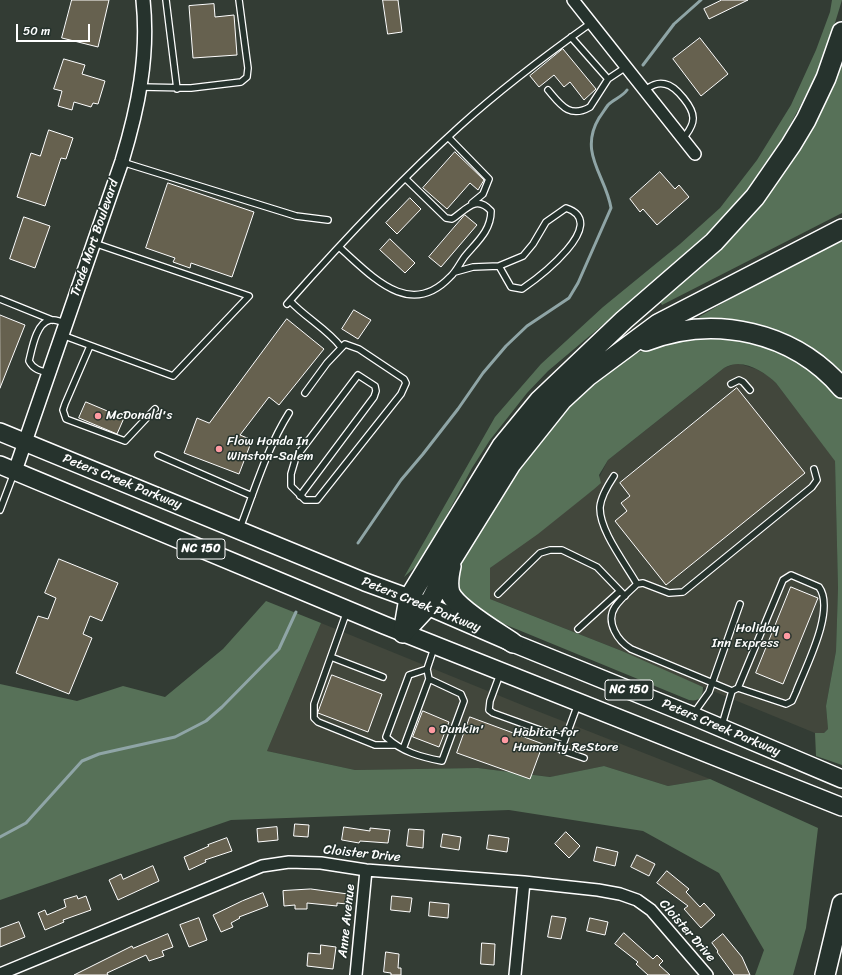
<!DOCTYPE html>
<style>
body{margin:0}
#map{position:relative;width:842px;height:975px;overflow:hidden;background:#333c34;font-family:Sriracha,sans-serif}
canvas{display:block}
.scale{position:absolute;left:16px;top:24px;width:74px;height:18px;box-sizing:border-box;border:2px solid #fff;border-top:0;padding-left:5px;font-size:12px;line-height:14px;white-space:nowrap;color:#fff;-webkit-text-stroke:3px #26332d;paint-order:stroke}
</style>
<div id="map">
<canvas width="842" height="975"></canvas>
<div class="scale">50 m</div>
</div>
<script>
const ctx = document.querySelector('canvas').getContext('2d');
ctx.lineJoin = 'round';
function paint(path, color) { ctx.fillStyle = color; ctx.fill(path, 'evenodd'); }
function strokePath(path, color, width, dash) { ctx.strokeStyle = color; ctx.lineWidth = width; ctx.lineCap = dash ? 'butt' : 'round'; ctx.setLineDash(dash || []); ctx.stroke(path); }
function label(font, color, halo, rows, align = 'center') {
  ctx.font = font + ' Sriracha,sans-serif'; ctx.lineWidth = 3; ctx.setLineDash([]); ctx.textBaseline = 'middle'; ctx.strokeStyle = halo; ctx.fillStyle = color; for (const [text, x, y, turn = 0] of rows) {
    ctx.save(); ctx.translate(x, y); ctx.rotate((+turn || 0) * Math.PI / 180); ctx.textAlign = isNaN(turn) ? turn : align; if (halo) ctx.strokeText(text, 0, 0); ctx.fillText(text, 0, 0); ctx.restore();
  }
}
paint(new Path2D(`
 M737 363 756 369 767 375 776 383 835 460 838 588 836 651 826 706 828 729 824 733H815L664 671 622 651 490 599V568L593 490 608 460 724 368Z
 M321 623 527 707 710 779 668 786 604 766 551 777 478 768 355 770 267 751Z`), '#42473c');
paint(new Path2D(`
 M832 0H842L827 49 815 78 782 140 766 165 738 202 709 232 637 296 548 371 527 393 490 440 472 468 422 561 404 577 495 417 541 364 603 307 680 244 720 208 757 160 791 105 816 50 830 12Z
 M842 53V213L662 305 660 301 698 268Z
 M842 238V381L827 366 702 322 699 317 774 273Z
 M689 335 740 337 797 358 842 399V765L816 756 815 733H824L828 729 826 706 836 651 838 588 835 461 776 383C763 371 742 357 724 368L608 460 599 475 601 483 593 490 538 534 490 568V599L622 651 703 687C703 697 699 702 689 700L482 615 463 604 454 577 459 563 513 475 552 422 587 388 631 355Z
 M266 601 321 623 267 751 355 770 478 768 550 777 604 766 668 786 710 779 818 828 806 928 793 975H755L764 950 719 873 643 831 509 810 231 820 0 900V684L77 701 123 686 165 697 223 649Z`), '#577158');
strokePath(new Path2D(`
 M643 65 674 24 701 0
 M358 543 401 480 423 454 458 409 483 373 506 346 527 326 569 298 578 283 611 208C606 176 578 153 599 118 602 114 605 109 608 105 614 99 622 97 627 90
 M0 837 26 823 82 761 99 754 175 737 206 721 222 707 279 649 296 612`), '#8fa5a6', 3);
const building = new Path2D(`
 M72 0H109L98 47 62 38Z
 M383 0H398L402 32 388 34Z
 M722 0H748L709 19 704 9Z
 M214 4 215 17 234 15 237 55 193 58 189 6Z
 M700 38 728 74 701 96 673 59Z
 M563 49 596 89 584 100 570 82 564 87 554 75 539 87 530 76Z
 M64 59 85 65 82 74 105 81 98 104 93 103 91 107 74 102 72 110 58 106 62 91 54 89Z
 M49 130 73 138 66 159 61 158 45 206 17 197 31 153 40 156Z
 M455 152 484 180 478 190 470 183 447 209 423 188Z
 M660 172 675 189 679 185 689 197 657 225 643 209 640 212 630 199Z
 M168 183 254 212 232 277 191 263 190 268 173 262 175 258 146 248Z
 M410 198 421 209 397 234 386 223Z
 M465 215 477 225 441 267 429 257Z
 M24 217 50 226 35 268 10 259Z
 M390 239 415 263 405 273 380 250Z
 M354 310 371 320 358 339 342 329Z
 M0 315 25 325 0 388Z
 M287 319 324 349 279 405 269 397 240 435 252 440 239 474 184 453 197 418 209 423Z
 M737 388 805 473 666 585 615 521 627 511 621 503 630 496 620 483Z
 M86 402 124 418 117 434 79 418Z
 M59 559 118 583 102 621 90 616 83 634 92 638 69 694 16 673 38 616 48 619 56 598 45 593Z
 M791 587 818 598 783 684 756 673Z
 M332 675 382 694 368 732 318 713Z
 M423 711 449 722 439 747 413 737Z
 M470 717 543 744 530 779 457 753Z
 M295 824 309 825 308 837 294 836Z
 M277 827 278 840 258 842 257 829Z
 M344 827 370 831V828L390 830 388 843 360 841 359 843 342 840Z
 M409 829 424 830 423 848 407 846Z
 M566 832 580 846 569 858 555 844Z
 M443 834 461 837 459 850 441 847Z
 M489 835 509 838 507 852 487 849Z
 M227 838 232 851 205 860 206 862 189 870 184 857 209 846 208 845Z
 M597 847 618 852 615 866 594 861Z
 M637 855 655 864 649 876 631 867Z
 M153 866 159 881 118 900 109 880 121 874 123 879Z
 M667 871 689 889 686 892 700 907 704 903 715 915 701 928 684 909 688 906 657 883Z
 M311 889 348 894 347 904 337 903V906L307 903V909H295V905L284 906 283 891Z
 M263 893 268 906 239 917 240 918 231 923 233 927 221 932 213 915 242 901Z
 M77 896 78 899 86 896 91 910 63 920 64 922 45 930 38 913 45 910 47 915 66 907 64 900Z
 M392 896 412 898 410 912 391 910Z
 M430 902 449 904 448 918 429 916Z
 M552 916 566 918 561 939 548 937Z
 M199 918 207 940 189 947 180 925Z
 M590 918 608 922 605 935 587 931Z
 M19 922 25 937 0 947V929Z
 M624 933 653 959 657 955 663 961 659 965 670 975H648L636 964 638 962 615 944Z
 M168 934 173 947 162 951 164 956 149 961 146 955 107 973 108 975H74L132 946 133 948Z
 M723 934 742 957 750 975H734L717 952 718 951 712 943Z
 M482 943 495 944 494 965 481 964Z
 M321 945 336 947 333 969 307 966 308 953 320 954Z
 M386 952 399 954 398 968H401V975H391V973L384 972Z`);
paint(building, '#66614f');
strokePath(building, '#fff', 1);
const service = new Path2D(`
 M166 0 177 89
 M571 37 608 79
 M141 87 191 88 241 82 247 77 248 68 239 0
 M548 90C560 104 569 119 590 107L608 79 626 67
 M645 90C651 86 657 82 665 84 676 86 694 108 693 119 693 127 687 133 683 139
 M448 137 489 179 483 194 472 203
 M122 162 296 216 328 220
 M339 247C371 275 409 320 450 277 457 271 460 262 466 255 478 241 491 230 491 211 476 194 466 210 452 219L446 218 406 179
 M455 272 473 267 499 266 511 287 522 289C538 278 611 223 566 208L546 222 533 244 523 256 499 266
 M0 299 52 320
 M290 301C306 318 327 329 341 347
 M287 304C342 242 399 181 460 126 501 89 546 55 591 23
 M62 335 173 376 249 296 94 243
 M90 346 65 404 63 410 66 419 125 441 155 409
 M49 373C40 371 33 369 29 361 32 349 36 323 50 320 55 319 61 322 66 323
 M731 384 739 380 743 382 750 390
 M158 455 252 496
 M614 476C608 485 601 496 600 507 599 530 625 563 637 584
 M300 496 374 397 376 391 375 386 358 375 296 457 291 474V486L305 500H317L401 394 406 383 404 379 359 349 345 344 327 363 305 393
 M0 510 14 473
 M240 528C255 489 267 448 289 413
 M498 594 540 553 550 550H562L597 567 625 596
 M347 611 314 704V718L318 722 375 745H394
 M578 629 620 591
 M331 657 383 677
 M427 669 409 675 386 737C402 752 421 757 442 761L464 701 461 694 429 679 427 669 434 648
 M500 674 490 701 489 710 493 713 565 739
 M738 688 783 580 791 575 819 587C836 610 805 668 796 692L792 701 786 704 738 688 732 691 631 649C618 641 605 622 615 607 621 598 630 591 637 584L643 583 669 593 683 592 812 487 817 480 814 469
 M578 704 561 750 584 758
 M694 713 709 692 740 604
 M722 725 732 691
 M403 749 429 679`);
const minor = new Path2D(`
 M573 0 695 154
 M0 974 262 866 289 862 321 863 366 870 524 882 598 890 620 894 637 900 651 910 707 975
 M356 975 366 870
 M515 975 524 882`);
const tertiary = new Path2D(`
 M15 471 122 161C138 108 149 56 143 0`);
const primary = new Path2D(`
 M0 432 365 582 409 598 513 643 693 716 842 779
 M0 465 384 625 842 807`);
const motorway = new Path2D(`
 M646 341C715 314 794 332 842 388
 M451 566C449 575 447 584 450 593 457 609 497 632 513 643
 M403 633 409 598 502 446 539 401 624 320 714 242 755 197 791 145 806 120 826 78 842 32
 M403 633 428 606 452 559 511 464 562 400 588 376 658 324 842 229
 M825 975 842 904`);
strokePath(service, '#fff', 8);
strokePath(minor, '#fff', 14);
strokePath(tertiary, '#fff', 16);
strokePath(primary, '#fff', 20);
strokePath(motorway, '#fff', 22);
strokePath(service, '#26332d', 5.5);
strokePath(minor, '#26332d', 11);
strokePath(tertiary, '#26332d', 13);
strokePath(primary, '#26332d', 17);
strokePath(motorway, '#26332d', 19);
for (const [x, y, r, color] of [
 [98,416,4,"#ff9aa2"],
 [219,449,4,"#ff9aa2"],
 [787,636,4,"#ff9aa2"],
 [432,730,4,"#ff9aa2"],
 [505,740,4,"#ff9aa2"]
]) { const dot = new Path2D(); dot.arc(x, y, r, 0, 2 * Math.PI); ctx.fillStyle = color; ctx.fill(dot); strokePath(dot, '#26332d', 1.5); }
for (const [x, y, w] of [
 [201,549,48],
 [629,690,48]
]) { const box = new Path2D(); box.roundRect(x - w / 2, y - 10, w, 20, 3); ctx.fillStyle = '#26332d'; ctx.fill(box); strokePath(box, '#fff', 1); }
label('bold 12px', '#fff', null, [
 ["NC 150",201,549],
 ["NC 150",629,690]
]);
label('13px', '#fff', '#26332d', [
 ["Trade Mart Boulevard",95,238,-71],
 ["Peters Creek Parkway",122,482,22],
 ["Peters Creek Parkway",421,605,22],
 ["Peters Creek Parkway",721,728,23],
 ["Cloister Drive",362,854,6],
 ["Anne Avenue",347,921,-84],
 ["Cloister Drive",687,931,49]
]);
label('13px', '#fff', '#26332d', [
 ["McDonald's",106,416],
 ["Flow Honda In",227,442],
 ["Winston-Salem",227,457],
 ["Holiday",779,629,"right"],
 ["Inn Express",779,644,"right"],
 ["Dunkin'",440,730],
 ["Habitat for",513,733],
 ["Humanity ReStore",513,748]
], 'left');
</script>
